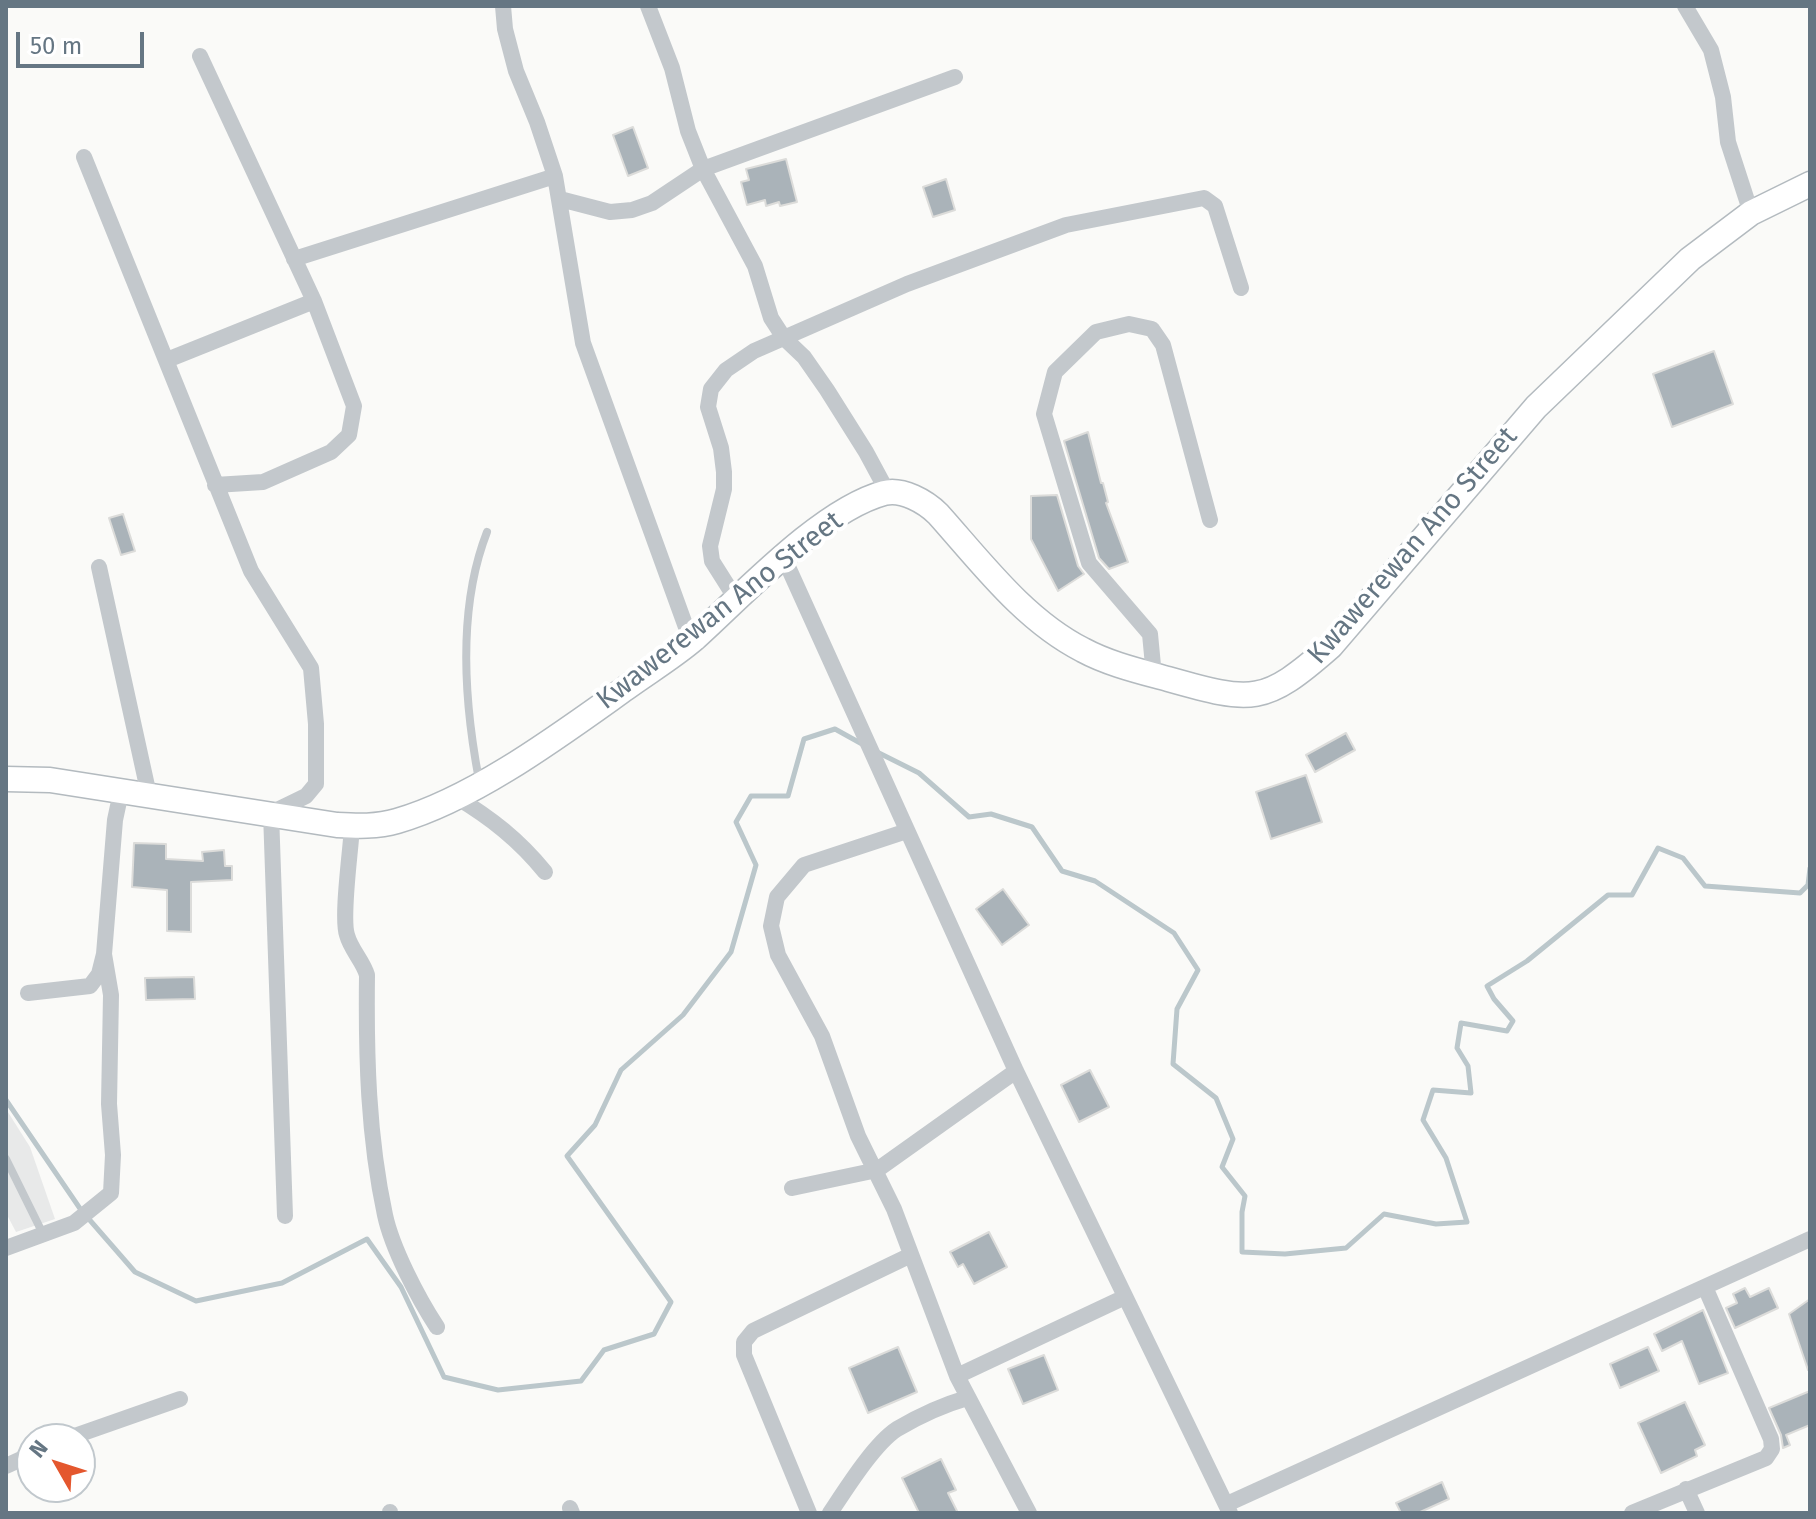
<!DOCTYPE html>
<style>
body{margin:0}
#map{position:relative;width:1816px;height:1519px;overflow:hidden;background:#fafaf8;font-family:"Fira Sans",sans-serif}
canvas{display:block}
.frame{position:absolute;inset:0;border:8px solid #657683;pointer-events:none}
.north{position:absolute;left:16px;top:1423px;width:80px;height:80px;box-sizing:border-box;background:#fff;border:2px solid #c1c8cd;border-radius:50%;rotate:309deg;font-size:22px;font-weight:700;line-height:32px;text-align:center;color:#657683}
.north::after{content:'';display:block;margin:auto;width:28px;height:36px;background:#e4572e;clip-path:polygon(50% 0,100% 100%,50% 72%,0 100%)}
.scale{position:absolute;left:16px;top:32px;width:128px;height:36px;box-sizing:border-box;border:4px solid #657683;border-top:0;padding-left:10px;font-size:24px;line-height:28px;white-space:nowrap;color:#657683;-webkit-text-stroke:6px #fff;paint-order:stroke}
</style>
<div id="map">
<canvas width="1816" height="1519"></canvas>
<div class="frame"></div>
<div class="north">N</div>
<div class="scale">50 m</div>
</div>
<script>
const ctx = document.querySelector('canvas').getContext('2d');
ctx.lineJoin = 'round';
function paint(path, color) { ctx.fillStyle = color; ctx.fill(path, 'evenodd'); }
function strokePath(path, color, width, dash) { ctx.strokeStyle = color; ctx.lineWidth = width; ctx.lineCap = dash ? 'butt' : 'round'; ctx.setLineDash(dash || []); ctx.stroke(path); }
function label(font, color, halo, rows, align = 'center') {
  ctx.font = font + ' "Fira Sans",sans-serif'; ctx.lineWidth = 8; ctx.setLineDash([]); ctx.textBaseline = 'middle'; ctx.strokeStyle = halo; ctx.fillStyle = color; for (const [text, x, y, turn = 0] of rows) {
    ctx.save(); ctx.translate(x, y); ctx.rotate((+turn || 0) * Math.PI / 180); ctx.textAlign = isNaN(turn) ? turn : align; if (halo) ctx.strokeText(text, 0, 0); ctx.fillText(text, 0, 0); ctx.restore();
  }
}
paint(new Path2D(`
 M6 1109 30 1147 55 1219 16 1232 6 1213Z`), '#e8e9e9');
strokePath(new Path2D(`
 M877 752 919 773 969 817 991 814 1032 827 1062 871 1095 881 1174 933 1198 970 1177 1009 1173 1064 1216 1098 1233 1139 1222 1167 1245 1196 1242 1212V1252L1285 1254 1346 1248 1384 1214 1436 1224 1467 1222 1446 1158 1423 1120 1433 1090 1471 1093 1468 1066 1457 1048 1461 1023 1507 1031 1513 1021 1494 999 1487 986 1527 961 1608 895H1632L1658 848 1683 858 1705 886 1800 893 1808 885 1810 868
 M6 1100 81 1210 135 1272 196 1301 282 1283 367 1239 401 1287 444 1377 498 1390 581 1381 604 1350 654 1334 671 1302 567 1156 595 1125 621 1070 683 1015 731 952 756 865 736 822 751 796H788L804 739 835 729 862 744`), '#bbc7cb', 5);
const building = new Path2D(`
 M633 127 648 168 628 176 613 135Z
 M786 159 797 202 780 206 779 202 766 206 765 200 747 205 741 182 749 180 746 169Z
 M946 179 955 210 933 217 923 187Z
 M1714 351 1733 404 1672 427 1653 374Z
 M1088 432 1101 483H1103L1108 502 1106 503 1128 562 1109 569 1099 558 1064 441Z
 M1057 495 1078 566 1084 574 1058 591 1031 539V496Z
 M123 514 135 551 121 555 109 518Z
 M1346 733 1355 750 1315 772 1306 755Z
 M1306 775 1322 822 1271 839 1256 792Z
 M134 843 166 844V859L203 861 202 852 224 850 225 866H232V880L191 882V932L167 931V890L132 887Z
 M1003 889 1029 925 1002 945 976 909Z
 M194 977 195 999 146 1000 145 978Z
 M1090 1070 1109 1107 1079 1122 1061 1085Z
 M989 1232 1007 1267 974 1284 963 1264 958 1267 950 1252Z
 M1745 1288 1750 1297 1769 1288 1778 1308 1735 1328 1726 1308 1737 1303 1733 1294Z
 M1810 1299V1369L1808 1370 1789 1314Z
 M1703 1310 1728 1373 1699 1384 1682 1341 1662 1351 1654 1334Z
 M898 1347 917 1392 868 1413 849 1368Z
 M1648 1347 1659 1371 1620 1388 1610 1364Z
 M1044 1355 1058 1390 1023 1404 1008 1369Z
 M1810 1391V1425L1786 1435 1790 1445 1783 1448 1781 1435 1769 1408Z
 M1685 1402 1705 1445 1695 1450 1697 1456 1661 1473 1638 1423Z
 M941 1459 956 1490 948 1493 958 1513H919L902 1478Z
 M1442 1482 1449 1499 1418 1513H1401L1396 1503Z`);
paint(building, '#aab3b9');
strokePath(building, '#dcdcda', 2);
const secondary = new Path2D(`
 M6 779 50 780 337 825C357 826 377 827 397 821 474 799 560 735 626 688 648 672 673 657 694 639 743 595 821 510 884 493 902 488 926 502 938 514 981 562 1024 620 1083 650 1109 664 1139 671 1168 679 1253 703 1264 705 1331 646L1536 407 1690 259 1751 213 1810 184`);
strokePath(secondary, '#b3babf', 27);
strokePath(new Path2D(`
 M479 780C464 701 457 609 487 532
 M6 1159 43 1234`), '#c3c8cc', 8);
strokePath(new Path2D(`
 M503 6 505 29 516 71 537 122 555 176 583 343 691 641
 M648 6 672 68 688 131 703 169 755 266 771 318 784 338 804 357 827 390 866 452 887 491
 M1685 6 1711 50 1723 97 1728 142 1751 213
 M200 56 314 301 354 406 349 435 331 452 263 482 215 485
 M84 157 251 571 311 668 316 724V784L306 796 271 813 285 1216
 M560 199 610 212 632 210 652 203 703 169 955 77
 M294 259 555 176
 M167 360 314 301
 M784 558 1016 1071 1230 1513
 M99 567 149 795
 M736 599 712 561 710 546 724 489V472L721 448 708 407 711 389 726 370 754 351 907 284 1066 225 1204 198 1215 206 1241 288
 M1154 676 1150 634 1089 563 1044 414 1055 372 1096 332 1129 324 1152 329 1163 345 1210 520
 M456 797C491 818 519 840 545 872
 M352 826C351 849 341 917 347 935 351 950 363 961 367 975 366 1056 368 1136 385 1215 392 1248 418 1298 437 1327
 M907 831 804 865 777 897 771 926 778 955 822 1036 858 1136 894 1209 957 1376 1029 1513
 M28 993 90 986 99 974 104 954 115 820 121 792
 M792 1188 877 1170 1016 1071
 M6 1248 74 1223 111 1193 113 1155 109 1104 111 995 104 954
 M957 1376 1125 1297
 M66 1439 180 1399
 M6 1466 32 1454
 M1686 1489 1697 1513
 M1227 1504 1810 1239
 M570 1508 572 1513
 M390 1512V1513
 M809 1513 744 1355V1342L753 1331 911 1255
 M830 1513C846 1489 874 1444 897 1429 919 1416 943 1405 967 1398
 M1632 1513 1766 1458 1772 1449 1771 1439 1705 1287`), '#c3c8cc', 16);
strokePath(secondary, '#fff', 24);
label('28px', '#657683', '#fff', [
 ["Kwawerewan Ano Street",1413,546,-49],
 ["Kwawerewan Ano Street",720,611,-38]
]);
</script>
